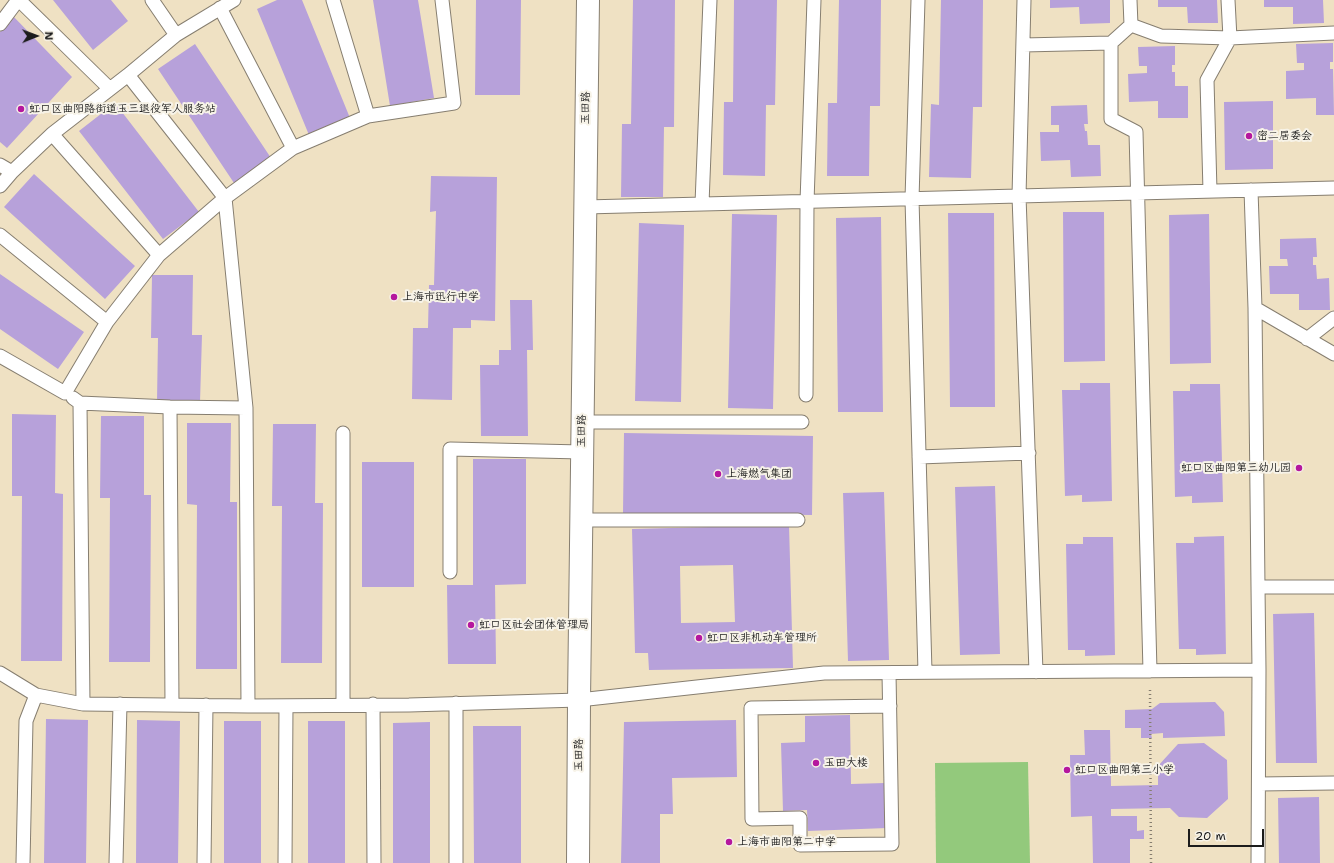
<!DOCTYPE html>
<meta charset="utf-8">
<style>
body{margin:0}
#map{position:relative;width:1334px;height:863px;overflow:hidden;background:#efe1c3;font-family:"Shantell Sans",sans-serif}
canvas{display:block}
.north{position:absolute;left:16px;top:16px;width:40px;height:40px;-webkit-text-stroke:3px #f7f3e8;paint-order:stroke;rotate:89deg;font-size:11px;font-weight:700;line-height:16px;text-align:center;color:#1c1c1c}
.north::after{content:'';display:block;margin:auto;width:14px;height:18px;background:#1c1c1c;clip-path:polygon(50% 0,100% 100%,50% 72%,0 100%)}
.scale{position:absolute;left:1188px;top:829px;width:76px;height:18px;box-sizing:border-box;border:2px solid #1c1c1c;border-top:0;padding-left:5px;font-size:12px;line-height:14px;white-space:nowrap;color:#1c1c1c;-webkit-text-stroke:3px #f7f3e8;paint-order:stroke}
</style>
<div id="map">
<canvas width="1334" height="863"></canvas>
<div class="north">N</div>
<div class="scale">20 m</div>
</div>
<script>
const ctx = document.querySelector('canvas').getContext('2d');
ctx.lineJoin = 'round';
function paint(path, color) { ctx.fillStyle = color; ctx.fill(path, 'evenodd'); }
function strokePath(path, color, width, dash) { ctx.strokeStyle = color; ctx.lineWidth = width; ctx.lineCap = dash ? 'butt' : 'round'; ctx.setLineDash(dash || []); ctx.stroke(path); }
function label(font, color, halo, rows, align = 'center') {
  ctx.font = font + ' "Shantell Sans","LXGW WenKai TC",sans-serif'; ctx.lineWidth = 4; ctx.setLineDash([]); ctx.textBaseline = 'middle'; ctx.strokeStyle = halo; ctx.fillStyle = color; for (const [text, x, y, turn = 0] of rows) {
    ctx.save(); ctx.translate(x, y); ctx.rotate((+turn || 0) * Math.PI / 180); ctx.textAlign = isNaN(turn) ? turn : align; if (halo) ctx.strokeText(text, 0, 0); ctx.fillText(text, 0, 0); ctx.restore();
  }
}
paint(new Path2D(`
 M1028 762 1030 863H936L935 763Z`), '#93c97c');
paint(new Path2D(`
 M53 0H111L128 21 93 50Z
 M277 0H302L350 118 309 135 257 9Z
 M373 0H418L434 98 390 106Z
 M476 0H521L520 95H475Z
 M633 0H675L674 127H664L663 197H621L622 124H631Z
 M734 0H777L775 105H766L765 176 723 175 724 102H733Z
 M839 0H881L880 106H870L869 176H827L828 103H837Z
 M941 0H983L982 107H973L971 178 929 177 931 104 939 105Z
 M1050 0H1110V23L1080 24 1079 7 1050 8Z
 M1158 0H1217L1218 23H1188L1187 7H1158Z
 M1264 0H1323L1324 23 1293 24V7H1264Z
 M13 16 72 77 7 148 0 142V32Z
 M1333 43V62H1330V69H1333L1334 115H1316V98L1286 99V71L1304 70V63H1297L1296 44Z
 M195 44 271 158 234 183 158 69Z
 M1175 46V65H1172V72H1175V86H1188V118H1158V101L1129 102 1128 74 1147 73V66H1139L1138 47Z
 M1273 101V169L1225 170 1224 102Z
 M115 103 199 212 163 239 79 131Z
 M1087 105 1088 124H1084L1085 131H1087L1088 145H1100L1101 176 1071 177 1070 160 1041 161 1040 132H1059V125H1051V106Z
 M34 174 135 266 105 299 4 207Z
 M431 176 497 177 495 321 471 320V328H453L452 400 412 399 413 328H428L429 285H434L436 211 430 212Z
 M1063 212H1104L1105 361 1064 362Z
 M948 213H994L995 407H950Z
 M732 214 777 215 773 409 728 408Z
 M1209 214 1211 363 1170 364 1169 215Z
 M881 217 883 412H838L836 218Z
 M639 223 684 225 681 402 635 401Z
 M1316 238 1317 257H1313V265H1316L1317 279 1329 278 1330 310H1299V294H1270L1269 266H1288L1287 259H1280V239Z
 M0 274 84 332 58 369 0 329Z
 M152 275H193L192 335H202L200 402 157 401 158 338H151Z
 M510 300H532L533 350H527L528 436H481L480 365H499V350H511Z
 M1080 383H1110L1112 501 1082 502V495L1065 496 1062 390H1080Z
 M1190 384H1220L1223 502 1192 503V496L1175 497 1173 391H1190Z
 M12 414 56 415 55 493 63 494 62 661H21L22 496H12Z
 M101 416H144V495H151L150 662H109L110 498H100Z
 M187 423H231L230 502H237V669H196L197 505 187 504Z
 M273 424H316L315 503H323L322 663H281L282 506H272Z
 M624 433 813 436 812 515 623 513Z
 M473 459H526V584L495 585 496 664H448L447 585H473Z
 M362 462H414V587H362Z
 M995 486 1000 654 960 655 955 487Z
 M884 492 889 660 848 661 843 493Z
 M789 525 793 668 649 670 648 653H635L632 529ZM733 565 735 622 681 623 680 566Z
 M1224 536 1226 654 1196 655V649H1179L1176 543H1194V537Z
 M1083 537H1113L1115 655 1085 656V650H1068L1066 544H1083Z
 M1314 613 1317 763H1276L1273 614Z
 M1215 702 1224 712 1225 736 1163 738V733L1151 734 1152 738H1141V728H1125V710L1152 709 1160 703Z
 M850 715 851 784 885 783 887 828 808 831 807 810 783 811 781 743 805 742V716Z
 M46 719 88 720 86 863H44Z
 M137 720 180 721 178 863H136Z
 M736 720 737 777 672 778 673 814H660V863H621L624 722Z
 M224 721H261V863H224Z
 M308 721H345V863H308Z
 M430 722V863H393V723Z
 M473 726H521V863H474Z
 M1084 730H1110L1111 786 1158 785V766L1178 744 1204 743 1227 760 1228 799 1207 818 1179 817 1170 808 1111 809V816H1137V831L1144 830V839H1130V863H1093L1092 816 1071 817 1070 755H1085Z
 M1319 797 1320 863H1279L1278 798Z`), '#b7a1da');
const service = new Path2D(`
 M19 0 110 89
 M152 0 176 35
 M333 0 368 116
 M918 0 912 199 925 672
 M1024 0 1019 196 1036 672
 M1130 0 1131 25 1111 43V119L1136 132 1150 671
 M220 8 293 148
 M0 24 18 0
 M1131 25 1161 36 1230 38 1334 33
 M1023 45 1111 43
 M128 75 225 198 246 408
 M52 134 159 255
 M0 165 12 172
 M0 186 12 172 52 134 128 75 176 35 234 0
 M1251 190 1255 308
 M1210 191 1207 80 1230 38 1228 0
 M702 204 710 0
 M585 207 1334 188
 M0 235 107 322
 M1307 339 1334 318
 M0 356 65 393 107 322 159 255 225 198 293 148 368 116 454 103 442 0
 M806 395 807 202 814 0
 M73 398 80 403 83 704
 M80 403 170 407 246 408 248 706
 M170 407 172 705
 M582 422H802
 M919 457 1029 453
 M581 520H798
 M450 572V449L582 452
 M1258 587 1255 308 1334 354
 M0 673 36 695 83 704 248 706 409 705 579 700 824 673 1259 670 1258 587H1334
 M889 673 892 844 800 845V818L752 819 751 708 890 706
 M373 704 374 863
 M343 705V433
 M1259 784 1334 783
 M23 863 26 721 36 695
 M116 863 120 704
 M204 863 206 705
 M285 863 286 706
 M456 863V703
 M1258 863 1259 670`);
const tertiary = new Path2D(`
 M578 863 579 700 588 0`);
strokePath(service, '#867e70', 15);
strokePath(tertiary, '#867e70', 24);
strokePath(new Path2D(`
 M1150 690 1151 863`), '#867e70', 2.5, [1, 3]);
strokePath(service, '#fff', 13);
strokePath(tertiary, '#fff', 22);
for (const [x, y, r, color] of [
 [21,109,4,"#b5179e"],
 [1249,136,4,"#b5179e"],
 [394,297,4,"#b5179e"],
 [1299,468,4,"#b5179e"],
 [718,474,4,"#b5179e"],
 [471,625,4,"#b5179e"],
 [699,638,4,"#b5179e"],
 [816,763,4,"#b5179e"],
 [1067,770,4,"#b5179e"],
 [729,842,4,"#b5179e"]
]) { const dot = new Path2D(); dot.arc(x, y, r, 0, 2 * Math.PI); ctx.fillStyle = color; ctx.fill(dot); strokePath(dot, '#f7f3e8', 1.5); }
label('11px', '#1c1c1c', '#f7f3e8', [
 ["玉田路",586,108,-89],
 ["玉田路",582,431,-89],
 ["玉田路",579,755,-90]
]);
label('11px', '#1c1c1c', '#f7f3e8', [
 ["虹口区曲阳路街道玉三退役军人服务站",29,109],
 ["密二居委会",1257,136],
 ["上海市迅行中学",402,297],
 ["虹口区曲阳第三幼儿园",1291,468,"right"],
 ["上海燃气集团",726,474],
 ["虹口区社会团体管理局",479,625],
 ["虹口区非机动车管理所",707,638],
 ["玉田大楼",824,763],
 ["虹口区曲阳第三小学",1075,770],
 ["上海市曲阳第二中学",737,842]
], 'left');
</script>
